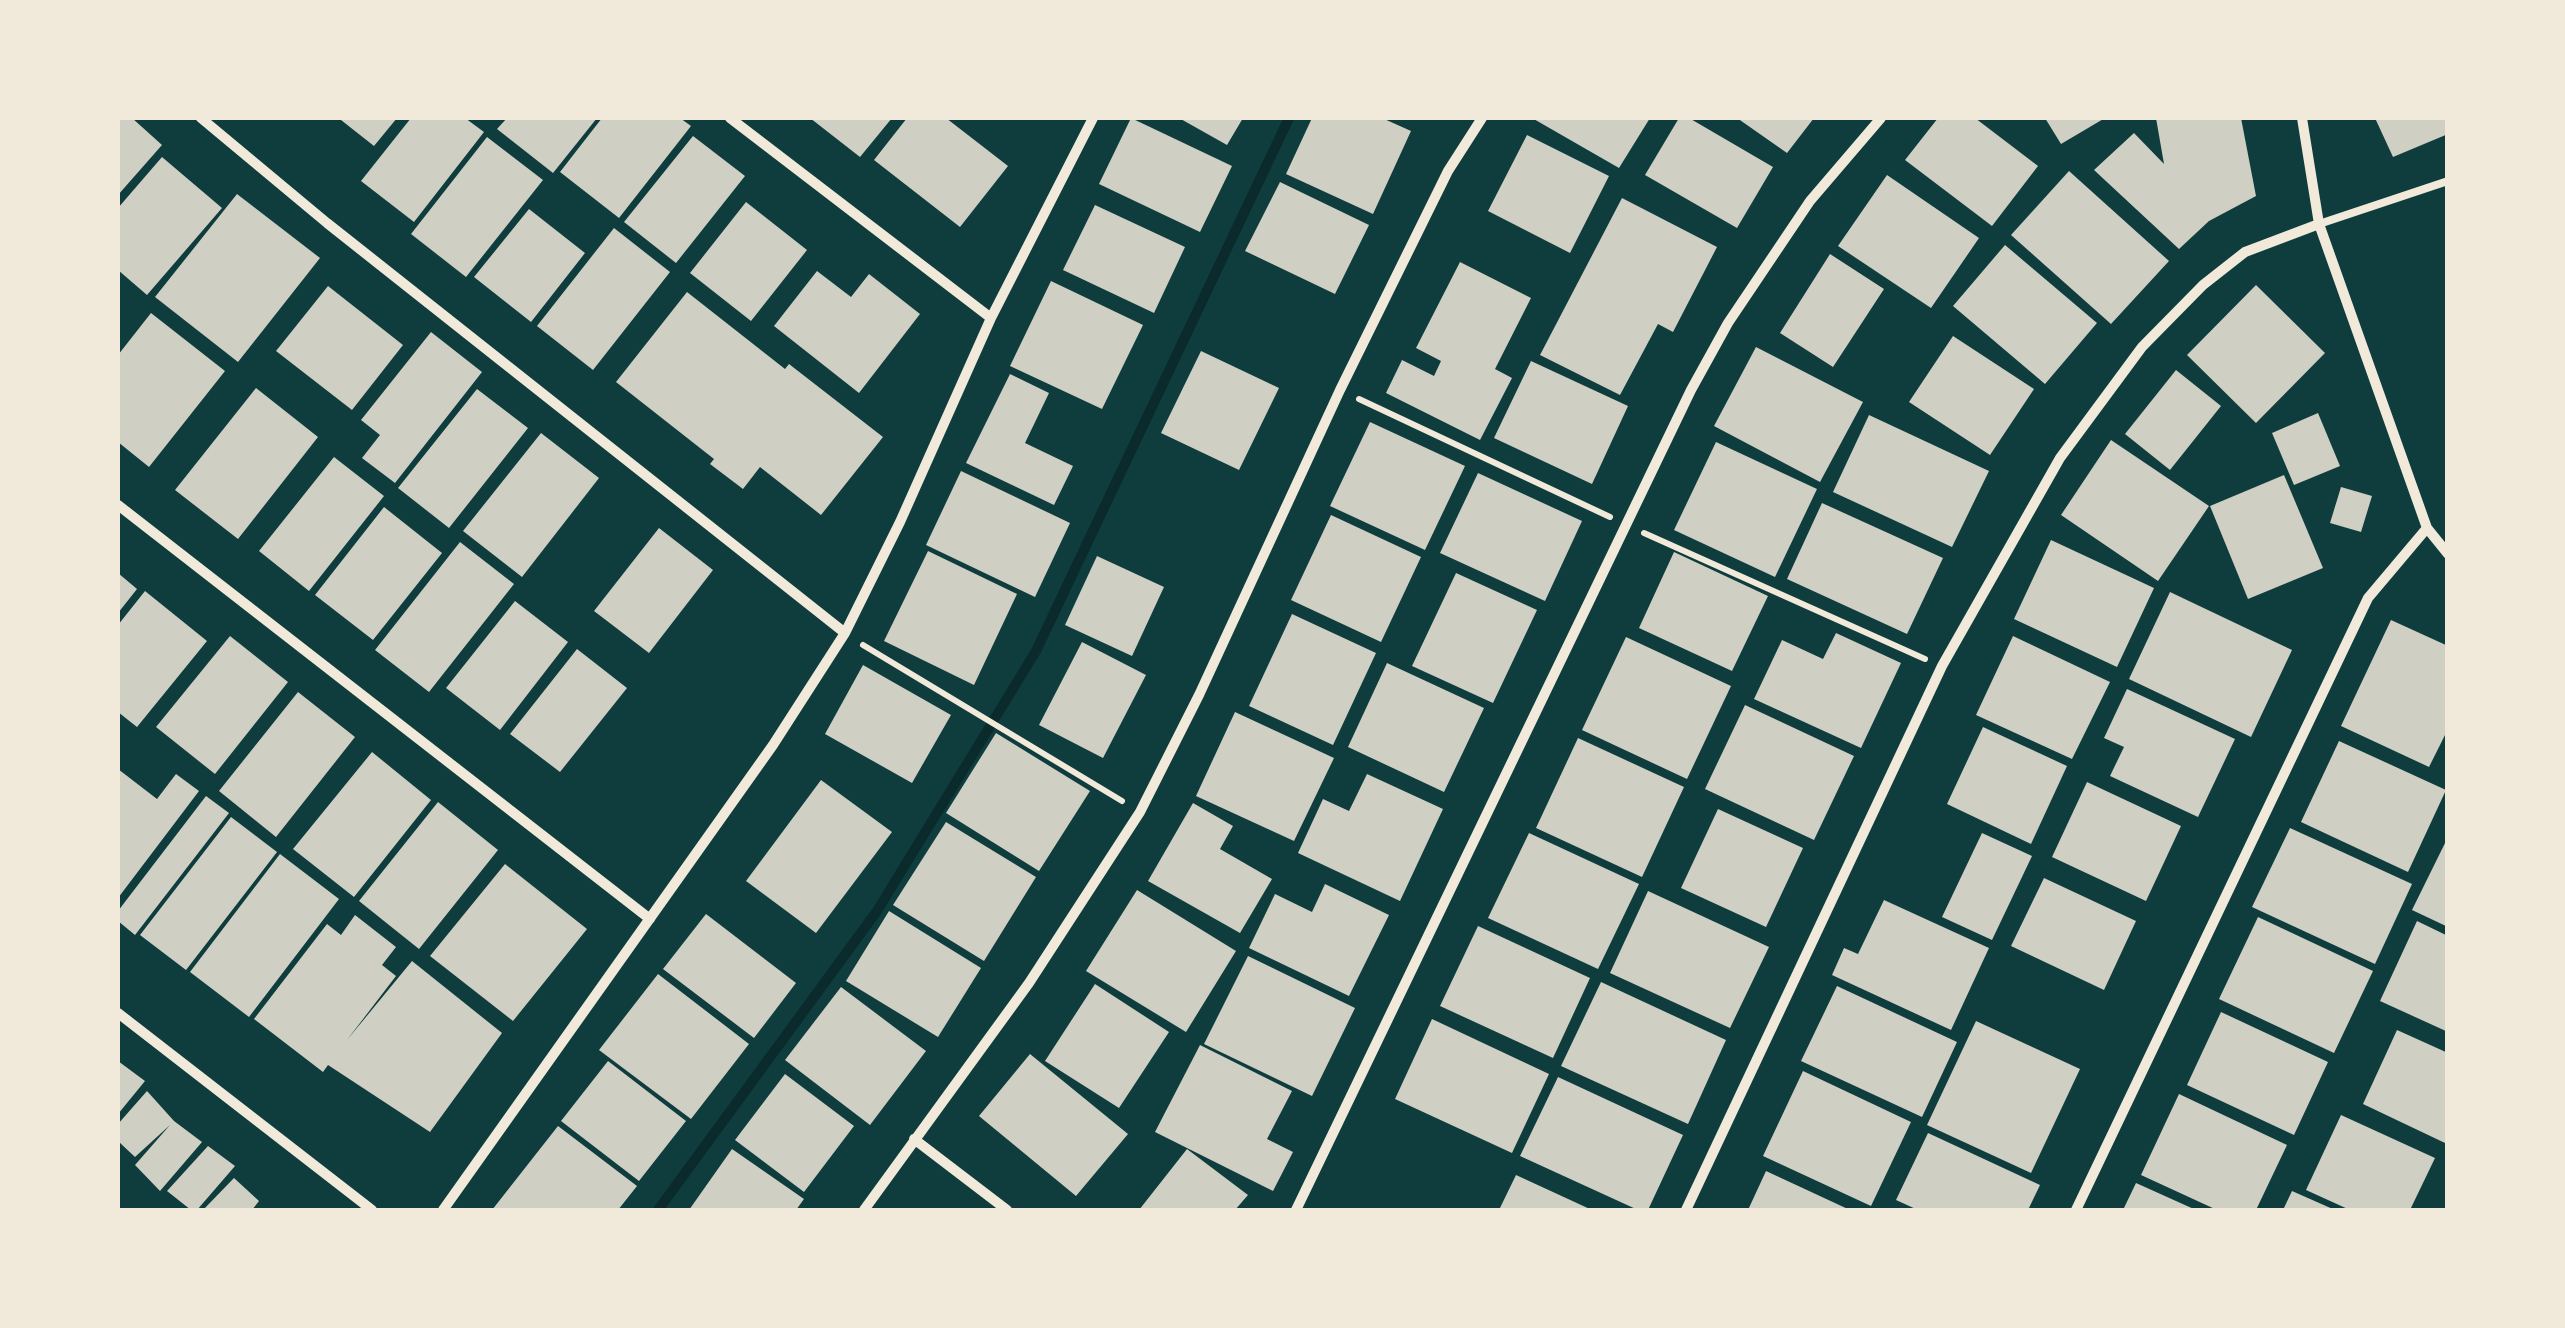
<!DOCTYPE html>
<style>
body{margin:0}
#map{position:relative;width:2565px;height:1328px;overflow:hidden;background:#0f3d3e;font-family:"PT Sans",sans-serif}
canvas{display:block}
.frame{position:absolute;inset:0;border:120px solid #f1e9da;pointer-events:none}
</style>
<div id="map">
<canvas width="2565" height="1328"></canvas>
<div class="frame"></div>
</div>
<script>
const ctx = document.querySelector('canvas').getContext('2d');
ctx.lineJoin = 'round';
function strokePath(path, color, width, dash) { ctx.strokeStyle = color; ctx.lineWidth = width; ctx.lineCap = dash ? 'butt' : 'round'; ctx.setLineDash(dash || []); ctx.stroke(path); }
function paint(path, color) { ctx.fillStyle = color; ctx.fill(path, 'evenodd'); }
strokePath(new Path2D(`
 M658 1210 877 911 1036 651 1289 118`), '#0a2a2b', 10);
paint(new Path2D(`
 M118 118H132L162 145 118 195Z
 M343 118H397L374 146 341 120Z
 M411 118H465L484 132 414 222 361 181Z
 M507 118H597L553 173 497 129Z
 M602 118H680L691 126 619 218 560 172Z
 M810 118H892L860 157Z
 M907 118H946L1008 166 960 227 874 160Z
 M1131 118 1232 166 1200 232 1099 184Z
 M1179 118H1243L1227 145Z
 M1312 118H1382L1411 131 1373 214 1286 174Z
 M1532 118H1650L1619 168Z
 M1679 118H1689L1773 167 1737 228 1645 175Z
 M1737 118H1814L1787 153Z
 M1938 118H1975L2038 166 1992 226 1905 160Z
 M2045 118H2105L2061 144Z
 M2156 118H2241L2256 196 2209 221 2179 249 2094 170 2134 133 2164 164Z
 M2375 118H2448V134L2393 157Z
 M1527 135 1609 176 1570 253 1488 211Z
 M693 136 745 176 676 263 624 222Z
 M487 137 543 180 466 277 411 234Z
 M162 157 222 208 147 295 118 270V208Z
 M2069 171 2169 261 2111 324 2011 235Z
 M1887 175 1979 238 1931 308 1838 246Z
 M1280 182 1369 225 1335 294 1245 251Z
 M237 194 320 258 238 362 155 297Z
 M1622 198 1717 247 1673 332 1658 324 1620 395 1540 355Z
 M746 202 807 250 751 321 690 273Z
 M1095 205 1185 247 1154 313 1063 270Z
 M529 209 585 253 531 322 474 277Z
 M614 228 670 272 593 370 537 326Z
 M2005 245 2097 323 2045 384 1953 306Z
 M1830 254 1884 289 1833 367 1780 333Z
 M1460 262 1531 298 1495 369 1512 378 1480 440 1386 393 1402 360 1434 376 1441 361 1416 348Z
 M817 271 851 297 869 274 920 314 859 393 774 326Z
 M1051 281 1143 325 1102 409 1010 366Z
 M2256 285 2325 353 2256 423 2187 355Z
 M328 286 403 345 352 410 276 351Z
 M687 292 785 369 789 364 883 437 821 515 760 467 743 489 710 464 714 459 616 382Z
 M151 313 225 371 149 467 118 442V355Z
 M431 332 482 372 395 483 362 458 380 435 361 420Z
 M1953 336 2034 389 1990 455 1909 402Z
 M1756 347 1863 402 1820 482 1714 426Z
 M1201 351 1279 388 1239 470 1161 433Z
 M1531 361 1628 406 1592 484 1494 438Z
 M2176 370 2221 406 2170 470 2125 434Z
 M1010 374 1049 393 1025 443 1073 466 1054 505 966 463Z
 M256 388 318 437 238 539 175 490Z
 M477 389 528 428 449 528 398 488Z
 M2318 413 2340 466 2294 485 2272 433Z
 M1869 415 1989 471 1952 547 1833 492Z
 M1370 422 1465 466 1425 550 1330 506Z
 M541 433 599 478 522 577 463 531Z
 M2111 440 2209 506 2158 581 2061 515Z
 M1716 442 1817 489 1775 577 1674 530Z
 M334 457 384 496 309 591 259 551Z
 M961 471 1070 523 1035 597 926 545Z
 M1478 473 1582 521 1545 601 1440 553Z
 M2284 475 2323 568 2248 599 2210 506Z
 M2341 487 2372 496 2361 532 2330 523Z
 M1822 503 1943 558 1907 634 1787 579Z
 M384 507 442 553 373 640 315 595Z
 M1331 515 1421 557 1381 642 1291 600Z
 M659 528 713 570 649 653 594 611Z
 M2051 540 2154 588 2117 667 2014 619Z
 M460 542 514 584 429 692 375 650Z
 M928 551 1017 594 974 685 884 641Z
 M1674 552 1768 596 1732 671 1639 628Z
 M1097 556 1164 587 1132 656 1065 625Z
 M118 573 137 589 118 613Z
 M1456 573 1537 610 1493 703 1412 666Z
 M145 591 207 641 137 727 118 712V625Z
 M2170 592 2292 650 2251 737 2129 679Z
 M515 601 568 642 500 730 446 688Z
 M1292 614 1376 653 1333 745 1249 706Z
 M2391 620 2448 646V729L2429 767 2341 726Z
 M1836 633 1901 663 1861 748 1754 699 1782 640 1823 659Z
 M230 636 288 682 215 774 156 727Z
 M2013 636 2110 682 2072 759 1976 715Z
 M1626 637 1731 686 1687 779 1582 730Z
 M1082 642 1146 675 1103 758 1039 725Z
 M577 649 627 688 560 772 510 734Z
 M1387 663 1484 708 1444 792 1348 747Z
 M863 665 951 715 912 783 825 734Z
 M2127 689 2235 739 2198 817 2110 776 2124 747 2104 738Z
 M298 692 355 737 276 837 219 791Z
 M1745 705 1854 756 1814 840 1705 789Z
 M1235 712 1334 758 1294 841 1196 796Z
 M1983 727 2067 766 2031 844 1947 804Z
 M996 733 1090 791 1039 871 946 813Z
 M1578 738 1684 787 1642 877 1536 828Z
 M2339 741 2446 790 2408 872 2301 822Z
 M372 752 431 800 354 897 293 849Z
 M118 769 157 799 176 774 199 791 118 898Z
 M1367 774 1443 809 1400 901 1298 853 1323 799 1349 811Z
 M821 780 892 832 816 933 746 881Z
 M2087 782 2181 826 2146 901 2052 857Z
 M206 796 229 813 135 935 118 921V911Z
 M438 802 498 850 419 949 359 901Z
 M1193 803 1233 826 1220 849 1272 879 1240 933 1148 881Z
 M1718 809 1803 848 1766 927 1681 888Z
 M231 817 277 852 186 970 140 935Z
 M946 822 1036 877 984 961 893 905Z
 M2290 828 2412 884 2375 964 2252 907Z
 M1529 833 1639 884 1598 969 1488 918Z
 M1982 833 2032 856 1992 940 1942 917Z
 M2448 837V927L2412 910Z
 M280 854 339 899 249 1017 190 972Z
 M505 864 587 929 513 1021 430 956Z
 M2044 878 2136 921 2104 990 2011 946Z
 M1325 884 1389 915 1349 996 1249 948 1275 894 1312 912Z
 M1137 890 1236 951 1186 1032 1086 971Z
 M1648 891 1769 947 1730 1028 1610 973Z
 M1884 900 1989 948 1951 1030 1832 975 1844 948 1858 954Z
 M889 911 981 968 938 1037 846 981Z
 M706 914 796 983 754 1038 663 969Z
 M355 915 396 947 382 965 396 976 347 1040 412 961 502 1033 430 1132 328 1065 323 1072 254 1019 327 924 341 935Z
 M2258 917 2373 971 2334 1053 2219 999Z
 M2417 921 2448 936V1032L2380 1001Z
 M1478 926 1590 978 1553 1058 1440 1006Z
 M1248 956 1355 1008 1312 1096 1204 1044Z
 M658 974 749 1044 691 1119 599 1050Z
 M1601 982 1726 1040 1688 1124 1561 1066Z
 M1095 984 1169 1032 1119 1108 1045 1061Z
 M1837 986 1957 1042 1922 1117 1801 1061Z
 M841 987 926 1051 870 1125 785 1060Z
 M2221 1012 2328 1062 2294 1135 2187 1085Z
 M1432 1019 1549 1074 1512 1153 1395 1099Z
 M1976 1021 2080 1069 2031 1173 1927 1125Z
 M2397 1030 2448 1053 2445 1143 2363 1104Z
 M1200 1045 1292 1091 1267 1139 1293 1152 1273 1191 1155 1132Z
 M1030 1054 1128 1134 1076 1196 979 1116Z
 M118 1061 145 1081 118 1114Z
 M608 1061 686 1121 639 1181 561 1121Z
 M1803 1071 1911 1122 1871 1206 1763 1156Z
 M785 1074 854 1126 804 1192 735 1140Z
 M1558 1077 1683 1135 1648 1210H1638L1520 1156Z
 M147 1091 174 1121 202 1142 160 1191 135 1165 170 1125 135 1157 118 1141V1124Z
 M2179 1094 2287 1145 2256 1210H2217L2141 1175Z
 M2341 1115 2435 1158 2410 1210H2350L2306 1190Z
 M558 1126 637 1186 618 1210H492Z
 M1928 1133 2040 1185 2028 1210H1918L1896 1200Z
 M208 1146 235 1166 197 1210H191L167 1191Z
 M732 1149 804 1199 796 1210H689Z
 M1187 1149 1248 1195 1235 1210H1139Z
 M1766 1171 1850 1210H1748Z
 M1516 1175 1592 1210H1499Z
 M234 1178 259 1201 252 1210H203Z
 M2136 1183 2196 1210H2123Z
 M2292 1191 2335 1210H2283Z`), '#cfcfc3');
strokePath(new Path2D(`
 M1359 399 1610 517
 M1644 533 1925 659
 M863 645 1122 801`), '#f1e9da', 6);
strokePath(new Path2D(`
 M2319 224 2448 181`), '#f1e9da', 8);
strokePath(new Path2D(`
 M201 118 327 223 845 633
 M730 118 991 318
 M2302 118 2319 224 2427 528 2448 554
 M118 505 650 919
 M118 1013 372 1210
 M914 1139 1007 1210
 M443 1210 773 745 845 633 900 522 991 318 1093 118
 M864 1210 1029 983 1140 812 1199 695 1340 390 1448 171 1482 118
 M1296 1210 1691 390 1728 323 1810 201 1881 118
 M1686 1210 1942 666 2060 458 2142 347 2203 285 2245 252 2319 224
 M2076 1210 2368 598 2427 528`), '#f1e9da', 10);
</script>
